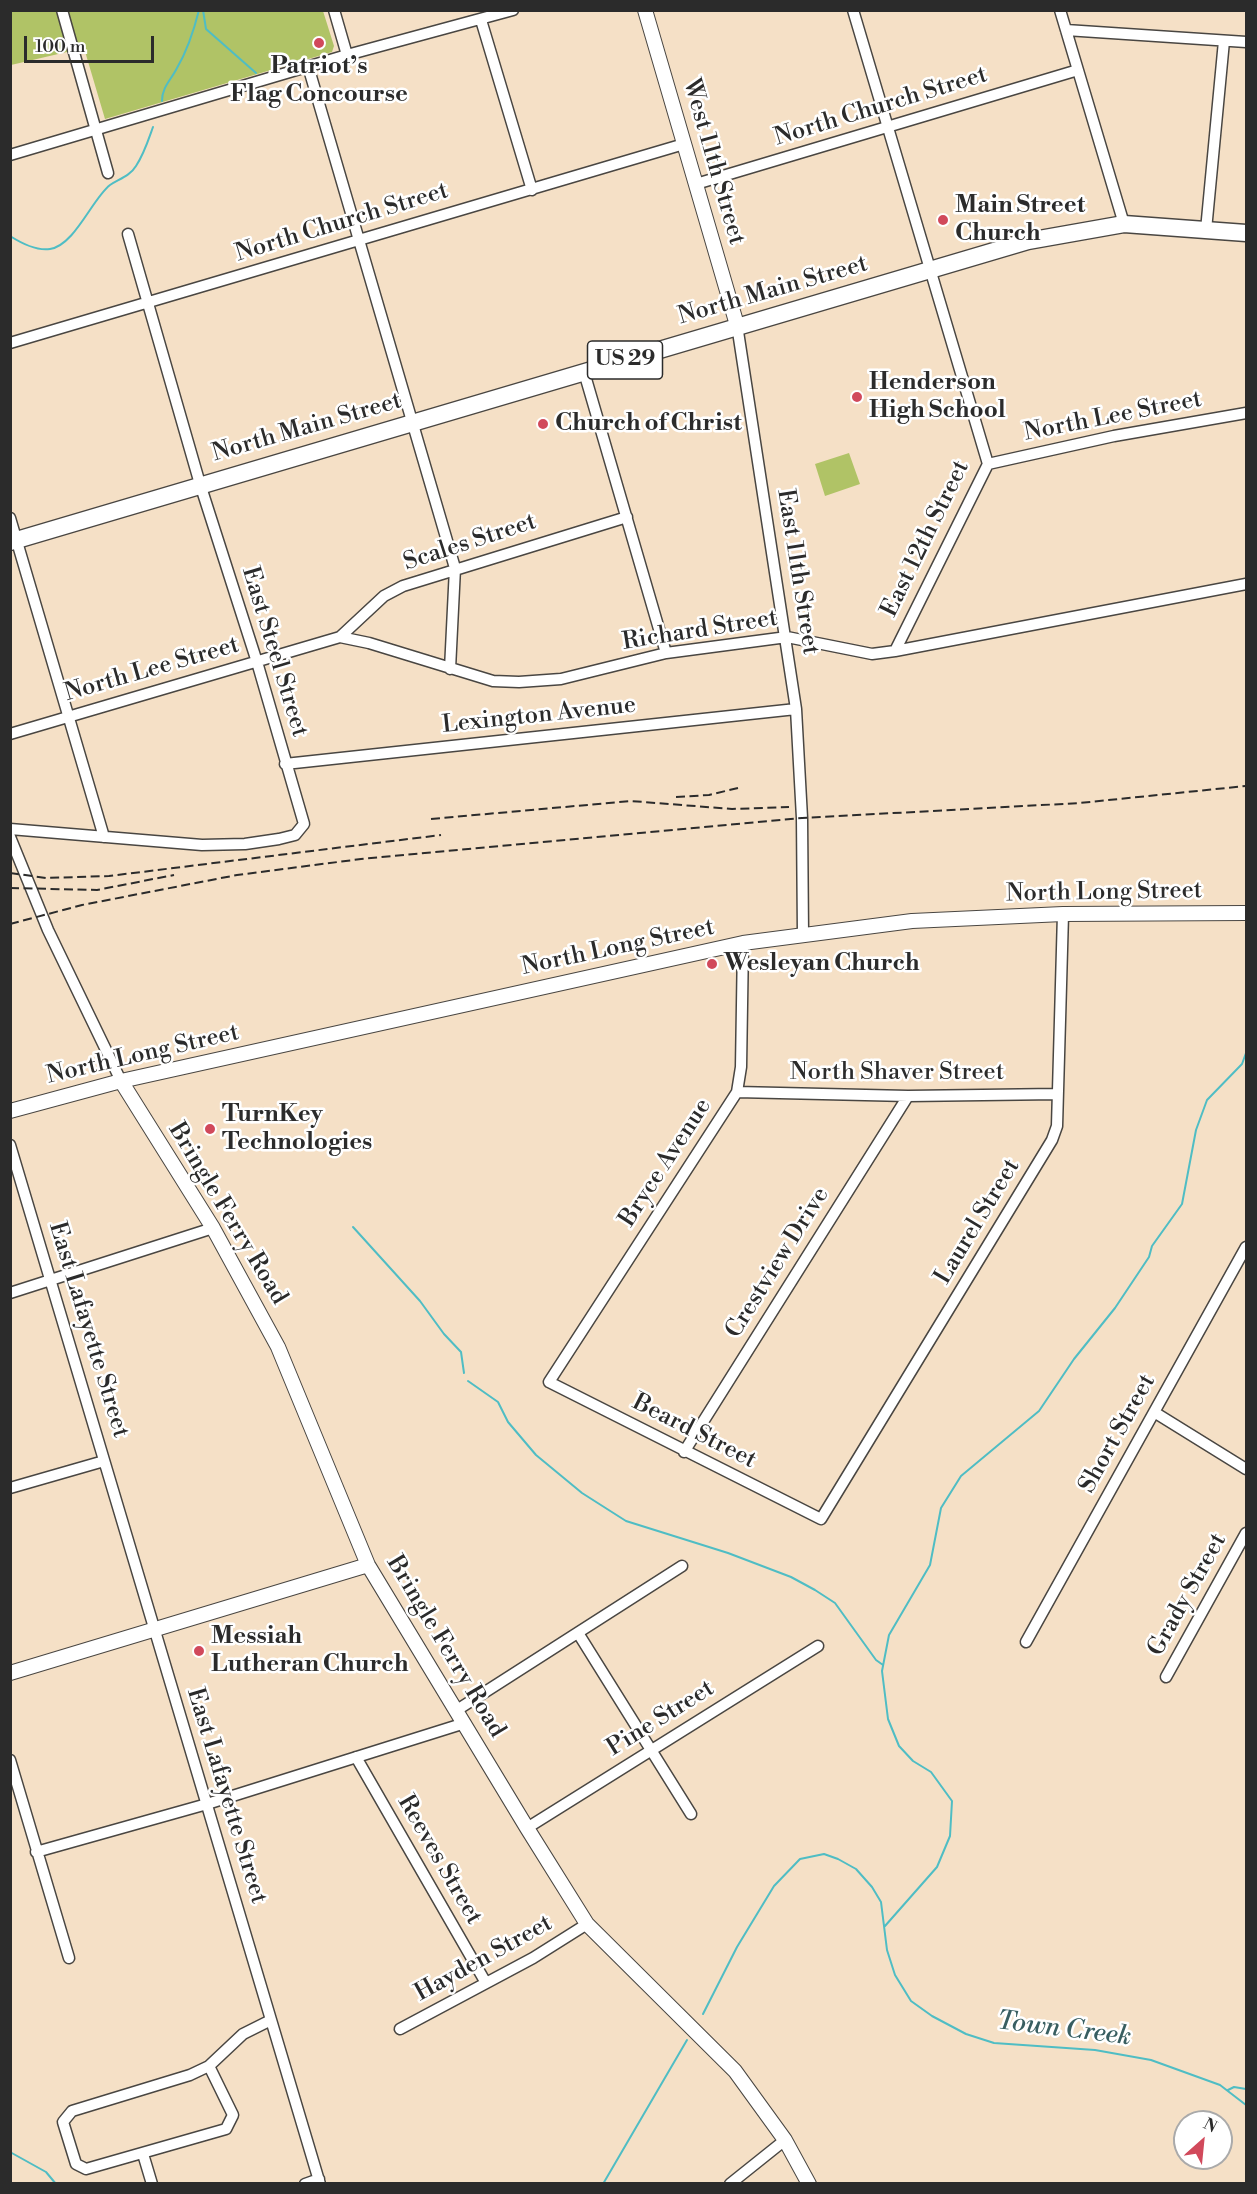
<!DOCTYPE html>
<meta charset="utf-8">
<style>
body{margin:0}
#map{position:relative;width:1257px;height:2194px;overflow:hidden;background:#f5e0c6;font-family:"Libre Bodoni",serif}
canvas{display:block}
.frame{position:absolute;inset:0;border:12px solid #2b2b2b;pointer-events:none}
.north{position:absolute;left:1173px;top:2110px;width:60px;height:60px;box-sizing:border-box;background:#fff;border:2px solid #aaa;border-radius:50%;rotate:27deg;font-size:16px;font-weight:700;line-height:24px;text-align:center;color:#2b2b2b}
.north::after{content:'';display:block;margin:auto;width:21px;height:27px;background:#d1495b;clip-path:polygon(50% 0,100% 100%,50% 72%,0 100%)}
.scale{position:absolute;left:24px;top:36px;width:130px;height:27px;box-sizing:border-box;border:3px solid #2b2b2b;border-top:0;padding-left:8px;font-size:18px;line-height:21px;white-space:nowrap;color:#2b2b2b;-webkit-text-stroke:4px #fff;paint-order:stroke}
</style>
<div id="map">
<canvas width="1257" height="2194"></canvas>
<div class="frame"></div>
<div class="north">N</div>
<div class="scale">100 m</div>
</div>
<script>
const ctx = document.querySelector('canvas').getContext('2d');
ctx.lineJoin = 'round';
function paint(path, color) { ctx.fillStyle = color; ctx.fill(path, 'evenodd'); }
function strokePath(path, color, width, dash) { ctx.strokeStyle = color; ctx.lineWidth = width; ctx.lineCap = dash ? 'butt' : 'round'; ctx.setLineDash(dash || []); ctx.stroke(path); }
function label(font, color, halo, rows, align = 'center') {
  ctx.font = font + ' "Libre Bodoni",serif'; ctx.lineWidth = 5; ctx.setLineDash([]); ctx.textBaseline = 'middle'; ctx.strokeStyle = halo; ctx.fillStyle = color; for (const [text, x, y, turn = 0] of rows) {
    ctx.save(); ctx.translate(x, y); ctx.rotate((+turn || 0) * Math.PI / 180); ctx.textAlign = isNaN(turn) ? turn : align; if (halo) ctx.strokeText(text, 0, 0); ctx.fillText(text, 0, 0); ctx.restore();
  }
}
paint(new Path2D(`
 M10 11H323L334 46 332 52 105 119 84 48 11 65Z
 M849 453 860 484 825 496 815 464Z`), '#b0c366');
strokePath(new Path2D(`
 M203 10 206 29 256 73
 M162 101C162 87 171 80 177 68 187 51 194 30 199 10
 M10 236C21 243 37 251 50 249 75 245 92 199 110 185 119 179 130 176 136 166 144 154 148 141 153 127
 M353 1227 420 1301 444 1334 461 1352 464 1373
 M468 1381 498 1402 508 1422 536 1455 582 1493 626 1521 728 1553 791 1577 815 1590 835 1603 876 1660 883 1665
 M885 1926 937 1867 950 1836 952 1801 931 1772 913 1761 899 1746 888 1719 882 1671 889 1635 930 1565 941 1508 961 1476 1039 1411 1074 1359 1115 1308 1149 1257 1152 1246 1182 1204 1196 1130 1207 1100 1242 1064 1246 1053
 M703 2014 737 1947 774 1886 800 1859 824 1854 838 1859 856 1869 872 1887 881 1902 887 1950 895 1975 911 2001 932 2016 966 2034 994 2043 1095 2050 1151 2060 1220 2085 1246 2105
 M1228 2090 1234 2087 1246 2089
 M10 2152 46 2172 56 2184
 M603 2184 687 2040`), '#4fbdc4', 2);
const street = new Path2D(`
 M62 10 108 173
 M334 10 347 55
 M853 10 988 464 895 651
 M1060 10 1124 224
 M481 20 532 190
 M1066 30 1246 42
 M308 66 455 568 450 669
 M10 155 347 55 513 10
 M696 184 1078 70
 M1206 230 1224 41
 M737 325 796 709 802 818 803 935
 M10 343 684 144
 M584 372 666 653
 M988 464 1114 436 1246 413
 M10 518 104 837
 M340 637 384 596 403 586 627 517
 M10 734 340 637 369 643 493 681 519 682 561 679 666 653 787 637 872 654 895 651 1246 584
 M285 764 796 709
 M10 829 202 845 245 844 279 839 295 835 304 824 257 662 200 484 128 234
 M10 837 48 930 121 1081
 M743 943 741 1067 737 1092 549 1382 821 1519 1052 1140 1057 1126 1063 914
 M737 1092 908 1096 1057 1094
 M10 1145 320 2184
 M10 1293 213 1228
 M1154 1412 1246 1469
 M684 1452 908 1096
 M10 1488 104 1461
 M578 1633 691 1814
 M1026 1642 1246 1247
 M1166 1677 1246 1533
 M457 1710 682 1566
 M356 1757 486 1983
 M10 1760 69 1958
 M527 1828 818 1646
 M36 1852 207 1804 465 1723
 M400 2029 533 1958 587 1924
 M209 2066 233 2115 226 2129 86 2169 76 2164 63 2122 72 2111 190 2075 209 2066 243 2034 271 2020
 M143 2154 152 2184
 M305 2184 319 2179
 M730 2184 785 2140`);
const secondary = new Path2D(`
 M645 10 737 325
 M121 1081 213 1228 278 1347 368 1565 527 1828 587 1924 735 2071 785 2140 809 2184
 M10 1111 121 1081 743 943 912 921 1063 914 1246 913
 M10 1673 368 1565`);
const primary = new Path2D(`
 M10 542 1028 241 1124 224 1246 233`);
strokePath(street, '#494642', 13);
strokePath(secondary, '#494642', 16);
strokePath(primary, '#494642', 19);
strokePath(street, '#fff', 10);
strokePath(secondary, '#fff', 14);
strokePath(primary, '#fff', 16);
strokePath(new Path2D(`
 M676 797 709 795 738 788
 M431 819 631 801 732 809 789 807
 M10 873 46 878 109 876 441 835
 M10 888 97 890 174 875
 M10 924 82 905 237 875 361 859 802 818 1080 803 1246 786`), '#2b2b2b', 2, [9, 4.5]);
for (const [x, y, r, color] of [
 [319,43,6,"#d1495b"],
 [943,220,6,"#d1495b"],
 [857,397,6,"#d1495b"],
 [543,424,6,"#d1495b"],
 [712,964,6,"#d1495b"],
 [210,1129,6,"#d1495b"],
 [199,1651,6,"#d1495b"]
]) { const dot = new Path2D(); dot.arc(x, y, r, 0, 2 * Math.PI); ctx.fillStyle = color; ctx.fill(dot); strokePath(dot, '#fff', 2); }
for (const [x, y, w] of [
 [625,360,75]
]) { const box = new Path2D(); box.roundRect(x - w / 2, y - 19, w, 38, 4.5); ctx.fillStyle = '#fff'; ctx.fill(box); strokePath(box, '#2b2b2b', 1.5); }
label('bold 22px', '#2b2b2b', null, [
 ["US 29",625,360]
]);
label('bold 24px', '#2b2b2b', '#fff', [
 ["Patriot’s",319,67,"center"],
 ["Flag Concourse",319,95,"center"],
 ["Main Street",955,206],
 ["Church",955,234],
 ["Henderson",869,383],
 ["High School",869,411],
 ["Church of Christ",555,424],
 ["Wesleyan Church",724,964],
 ["TurnKey",222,1115],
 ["Technologies",222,1143],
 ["Messiah",211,1637],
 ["Lutheran Church",211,1665]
], 'left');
label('24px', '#2b2b2b', '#fff', [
 ["North Church Street",881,107,-17],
 ["West 11th Street",713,162,74],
 ["North Church Street",342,223,-17],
 ["North Main Street",773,291,-16],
 ["North Lee Street",1113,417,-11],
 ["North Main Street",307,428,-16],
 ["East 12th Street",926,539,-64],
 ["Scales Street",470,543,-18],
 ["East 11th Street",797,572,81],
 ["Richard Street",700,631,-9],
 ["East Steel Street",274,652,73],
 ["North Lee Street",152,670,-16],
 ["Lexington Avenue",539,716,-6],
 ["North Long Street",1104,893,-1],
 ["North Long Street",618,948,-12],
 ["North Long Street",143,1055,-13],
 ["North Shaver Street",897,1073],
 ["Bryce Avenue",666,1163,-57],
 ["Bringle Ferry Road",227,1214,59],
 ["Laurel Street",978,1222,-59],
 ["Crestview Drive",778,1263,-58],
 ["East Lafayette Street",88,1330,73],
 ["Beard Street",694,1432,27],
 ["Short Street",1118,1434,-61],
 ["Grady Street",1188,1595,-61],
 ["Bringle Ferry Road",445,1647,59],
 ["Pine Street",661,1719,-32],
 ["East Lafayette Street",226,1796,73],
 ["Reeves Street",439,1860,60],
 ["Hayden Street",484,1959,-29]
]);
label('italic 26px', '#385e61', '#fff', [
 ["Town Creek",1064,2030,7]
]);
</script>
